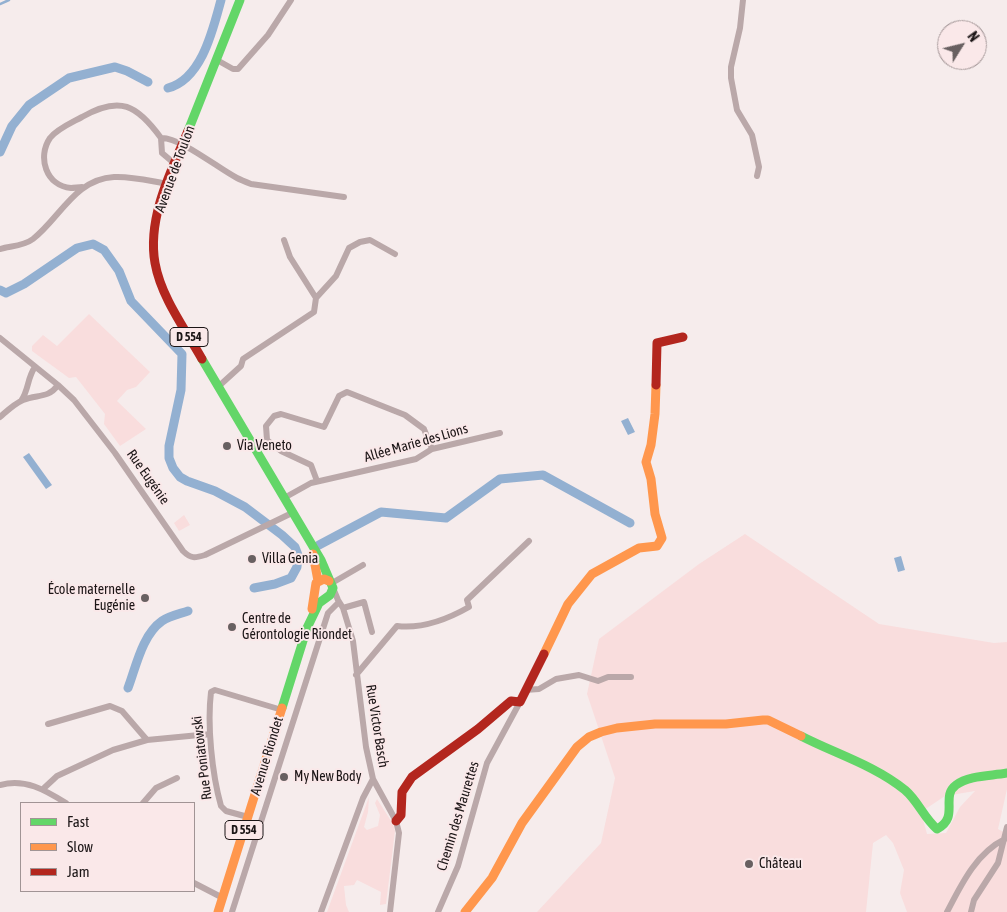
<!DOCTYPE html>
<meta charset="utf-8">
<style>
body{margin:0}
#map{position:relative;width:1007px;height:912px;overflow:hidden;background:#f6ecec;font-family:"Asap Condensed",sans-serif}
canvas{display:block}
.legend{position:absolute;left:20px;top:802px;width:175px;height:90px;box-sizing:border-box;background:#fae8e9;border:1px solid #a19495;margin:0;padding:6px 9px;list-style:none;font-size:15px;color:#1b1516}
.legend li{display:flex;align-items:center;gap:10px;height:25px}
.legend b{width:25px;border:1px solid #a19495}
.north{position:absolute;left:937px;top:20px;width:50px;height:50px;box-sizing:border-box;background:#fae8e9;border:1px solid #a19495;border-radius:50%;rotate:54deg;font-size:14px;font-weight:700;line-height:20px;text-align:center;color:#1b1516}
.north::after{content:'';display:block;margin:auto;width:18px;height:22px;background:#686061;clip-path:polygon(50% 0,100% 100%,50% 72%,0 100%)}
</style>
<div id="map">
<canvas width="1007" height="912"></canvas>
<ul class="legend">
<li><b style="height:6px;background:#63d668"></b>Fast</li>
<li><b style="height:6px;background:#ff974d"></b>Slow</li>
<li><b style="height:6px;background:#b3261e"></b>Jam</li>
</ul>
<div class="north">N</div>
</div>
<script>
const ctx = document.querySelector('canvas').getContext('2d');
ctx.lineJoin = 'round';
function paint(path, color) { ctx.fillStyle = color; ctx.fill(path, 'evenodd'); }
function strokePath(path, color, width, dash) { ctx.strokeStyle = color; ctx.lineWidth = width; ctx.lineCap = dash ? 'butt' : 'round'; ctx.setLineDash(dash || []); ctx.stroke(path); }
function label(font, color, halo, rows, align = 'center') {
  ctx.font = font + ' "Asap Condensed",sans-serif'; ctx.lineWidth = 4; ctx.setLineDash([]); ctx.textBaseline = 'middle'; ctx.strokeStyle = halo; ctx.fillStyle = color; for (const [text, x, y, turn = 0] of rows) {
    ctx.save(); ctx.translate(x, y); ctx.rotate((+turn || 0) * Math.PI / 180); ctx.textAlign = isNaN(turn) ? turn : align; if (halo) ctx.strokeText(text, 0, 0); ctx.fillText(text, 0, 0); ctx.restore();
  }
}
paint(new Path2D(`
 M89 314 150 372 136 387 127 390 117 401 146 429 120 446 104 424 105 414 76 377 69 378 32 351V346L43 335 57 346Z
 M184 515 190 525 179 531 174 523Z
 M745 534 879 624 994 643 1007 642V789L998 829 1007 834V912H907L900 893 904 870 893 843 886 835 873 843 866 912H537L601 843 615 778 587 694 599 639 699 564ZM975 791 960 807 946 833 927 834 921 812 945 796Z
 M369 797 368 812 364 827 367 830 378 826 380 815 375 803 377 799 393 824 395 831 386 904 380 905 381 892 357 880 354 885 344 886 346 905 349 912H327Z`), '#f9dddd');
paint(new Path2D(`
 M628 418 635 432 628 435 621 421Z
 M29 453 52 485 46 489 23 457Z
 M901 556 905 570 898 572 894 558Z`), '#93b0d1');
strokePath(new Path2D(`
 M0 4 9 0`), '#93b0d1', 2.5);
strokePath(new Path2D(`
 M168 88C202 79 213 29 221 0
 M0 152 12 126 29 105 69 78 115 67 127 71 148 82
 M0 290 6 293 24 284 77 248 93 244 104 250 119 271 131 301 182 354 181 390 169 446V458L173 468 180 477 187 481 215 491 245 507 282 535 295 547 298 555 297 567 291 578 275 584 254 588
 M319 545 381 512 446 518 500 479 543 475 630 523
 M128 688C136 667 142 635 162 621 169 616 179 614 188 611`), '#93b0d1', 9);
strokePath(new Path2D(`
 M743 0 740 28 731 67V78L737 110 752 135 759 167 757 176
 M217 60 233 69H238L268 35 291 0
 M161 138C180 137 219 169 237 178 241 180 246 182 251 184L344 197
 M161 138 162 153 175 164
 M82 187C79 187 74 188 71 188 46 186 37 157 50 138 57 129 71 123 82 117 120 95 137 105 161 138
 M284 240 290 257 316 298
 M0 249C11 246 24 246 33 239 60 218 75 179 114 177 132 176 150 181 168 184
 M0 338 58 385 74 400 115 453 183 551C191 559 195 558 205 555L292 513
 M219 386 241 366 243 359 314 312 316 298 336 276 349 248 360 242 370 240 395 254
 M21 401C29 390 27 378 35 367
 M0 417C7 411 14 404 23 400 37 394 48 399 58 385
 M317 481 311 465 281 451 267 440 266 426 274 416 281 414 324 427 339 396 347 392 405 415 424 429 432 449
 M284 498 311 483 416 459 432 449 500 433
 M332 583 363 565
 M333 588 338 600 343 608 353 641 366 747 373 779 396 821 399 833 390 912
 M343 608 364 602 372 632
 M356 675 397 626C422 629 448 619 469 607L467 600 529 541
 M525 690 539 689 556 679 579 675 598 681 608 677H631
 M48 724 110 706 122 711 147 740
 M0 785C25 778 45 790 66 803
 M43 789 57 776 113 750 147 740 210 734
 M143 803 156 788 177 778
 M248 817 226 811 221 806C212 774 207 725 211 692L215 690 282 710
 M194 883 223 898
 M232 912 328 613 339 602
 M321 912 363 798 373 779
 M438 912 458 866 487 763 520 702
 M947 912C961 885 976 853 1005 839
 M971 912 974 900 998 863 1007 827`), '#baa8a9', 6);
strokePath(new Path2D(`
 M188 131 240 0
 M202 359 321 560 333 588 330 595 319 603 307 628 282 708
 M801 736C836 754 874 765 905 790 918 801 924 818 937 829 960 817 940 797 956 785 969 775 992 776 1007 773`), '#63d668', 9);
strokePath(new Path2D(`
 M313 554 318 581
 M312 609 316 583 324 579 329 581
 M544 654 568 604 592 574 639 548 657 546 662 538 655 514 651 479 646 462 651 445 655 414 656 385
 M218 912 282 708
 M465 912 492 878 522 823 577 747 589 737 601 732 617 728 655 724H726L763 720H768L801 736`), '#ff974d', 9);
strokePath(new Path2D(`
 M188 131C171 171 147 218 155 263 161 297 185 329 202 359
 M656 385 657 343 683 337
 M396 821 401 815 402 792 412 777 478 729 511 701 520 702 544 654`), '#b3261e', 9);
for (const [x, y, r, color] of [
 [227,446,5,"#686061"],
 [252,559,5,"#686061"],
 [145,598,5,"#686061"],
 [232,627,5,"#686061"],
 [284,777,5,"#686061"],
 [749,864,5,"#686061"]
]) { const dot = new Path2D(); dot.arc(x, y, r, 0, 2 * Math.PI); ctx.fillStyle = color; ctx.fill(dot); strokePath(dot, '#fae8e9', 2); }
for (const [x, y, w] of [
 [189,337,38],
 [244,830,38]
]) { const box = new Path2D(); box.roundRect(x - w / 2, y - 9.5, w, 19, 4); ctx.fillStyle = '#fae8e9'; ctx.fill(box); strokePath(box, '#1b1516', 1); }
label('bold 12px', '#1b1516', null, [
 ["D 554",189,337],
 ["D 554",244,830]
]);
label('14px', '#1b1516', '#fae8e9', [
 ["Avenue de Toulon",175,169,-70],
 ["Allée Marie des Lions",416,443,-16],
 ["Rue Eugénie",148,477,55],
 ["Rue Victor Basch",377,726,81],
 ["Avenue Riondet",267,756,-73],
 ["Rue Poniatowski",202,758,-97],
 ["Chemin des Maurettes",458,816,-73]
]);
label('14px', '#1b1516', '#fae8e9', [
 ["Via Veneto",237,446],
 ["Villa Genia",262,559],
 ["École maternelle",135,590,"right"],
 ["Eugénie",135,606,"right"],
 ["Centre de",242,619],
 ["Gérontologie Riondet",242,635],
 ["My New Body",294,777],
 ["Château",759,864]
], 'left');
</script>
